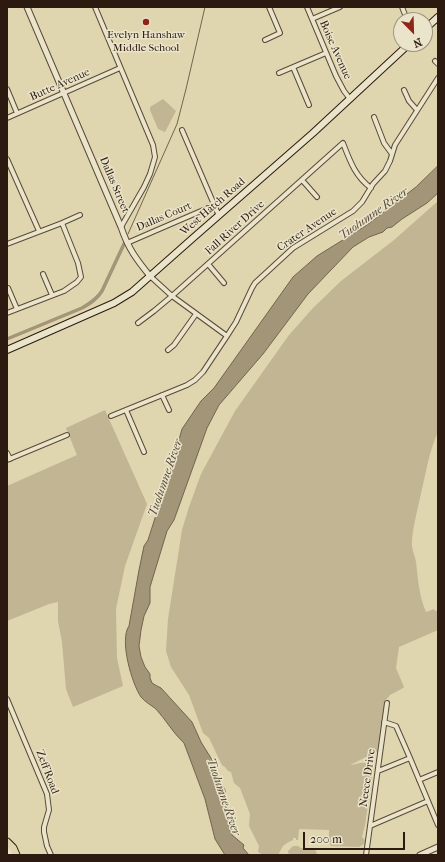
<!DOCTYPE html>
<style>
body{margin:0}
#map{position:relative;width:445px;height:862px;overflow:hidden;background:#dfd5ae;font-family:"IM FELL French Canon",serif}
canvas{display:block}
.frame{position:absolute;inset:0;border:8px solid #2c1a10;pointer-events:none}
.north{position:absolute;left:393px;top:12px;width:40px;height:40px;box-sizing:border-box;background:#eae4ca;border:1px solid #9e9380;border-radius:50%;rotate:157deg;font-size:11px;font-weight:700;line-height:16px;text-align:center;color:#2c1a10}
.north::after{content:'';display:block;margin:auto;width:14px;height:18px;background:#8f2418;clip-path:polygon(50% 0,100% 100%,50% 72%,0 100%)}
.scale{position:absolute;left:303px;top:832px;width:102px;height:18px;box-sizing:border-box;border:2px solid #2c1a10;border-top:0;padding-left:5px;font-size:12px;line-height:14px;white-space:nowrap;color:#2c1a10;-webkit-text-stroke:3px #eae4ca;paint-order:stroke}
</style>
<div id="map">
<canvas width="445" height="862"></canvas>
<div class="frame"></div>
<div class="north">N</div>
<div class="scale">200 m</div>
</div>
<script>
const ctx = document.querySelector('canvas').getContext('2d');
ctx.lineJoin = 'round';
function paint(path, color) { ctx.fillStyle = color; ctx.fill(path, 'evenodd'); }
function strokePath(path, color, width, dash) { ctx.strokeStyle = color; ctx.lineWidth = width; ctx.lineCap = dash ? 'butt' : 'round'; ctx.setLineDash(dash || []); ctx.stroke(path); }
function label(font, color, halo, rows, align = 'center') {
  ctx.font = font + ' "IM FELL French Canon",serif'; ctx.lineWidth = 3; ctx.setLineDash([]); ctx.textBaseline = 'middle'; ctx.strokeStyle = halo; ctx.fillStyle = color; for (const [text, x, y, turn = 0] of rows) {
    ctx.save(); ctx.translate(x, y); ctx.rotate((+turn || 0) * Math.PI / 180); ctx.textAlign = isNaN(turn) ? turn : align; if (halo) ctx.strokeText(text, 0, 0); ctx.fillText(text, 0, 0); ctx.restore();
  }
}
paint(new Path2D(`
 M163 99 176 111 165 132 158 129 150 110V107Z
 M438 201V432C429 451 426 473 421 493 418 509 413 525 412 541 411 549 415 555 416 562 418 579 419 596 426 612L434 609 435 611 438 610V630L399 647 396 668 404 687 403 688 390 695 385 701 378 751 350 765C356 765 360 762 367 763 369 768 368 773 372 777L365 825 362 837 365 840 364 844 359 847 331 846 329 842V830L299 829 298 840H296V838H293V840L287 843 283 846 278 855H264L258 852 259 846 249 826 250 814 240 788 234 783 231 772 228 771 225 767 222 765 209 738 203 733 189 695 171 667 166 651 168 619 182 530 189 507 201 474 235 411 289 335 313 308 341 281 394 240Z
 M105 410 147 504 125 566 116 609 117 658 123 686 73 707 66 689 62 642 58 621V602L49 604 7 621V486L77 455 66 428Z
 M293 846H298C303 851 311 846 316 851L317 855H292L288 853V851Z`), '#c1b593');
const water = new Path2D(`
 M438 166V193L427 203 402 219 392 227 387 228 383 232 369 237 353 247 308 294 263 354 219 405 207 428 174 520 167 531 150 587V603L144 616 141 630 139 646 141 657 145 667 150 674V678L152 683 157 686 161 688 192 722 201 742 214 763V768L218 778 225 790V802L230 830 232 835 244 845 243 848 249 855H225L215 839 205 799 184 743C173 733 166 720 156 709 151 705 145 702 141 697 132 684 119 640 129 626L139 570 144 546 148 540 171 468 182 429 201 401 214 388 293 277 317 256 367 225 416 187Z`);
paint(water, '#a29578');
strokePath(water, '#73644e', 1);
strokePath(new Path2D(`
 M128 234 177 124 186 89 205 7`), '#73644e', 1);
strokePath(new Path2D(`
 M7 339 82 308C91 303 97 299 102 291L124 244`), '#a29578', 3.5);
const minor = new Path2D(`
 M95 7 153 145 155 157 150 174 144 187 121 227
 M307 7 336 76 344 91 350 99
 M402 7 406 17
 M312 19 340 7
 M265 40 280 33 269 7
 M435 61 438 64
 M293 67 309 105
 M279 73 326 53
 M7 89 17 113
 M404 90 409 101 417 110
 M374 117 384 143 392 154
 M7 118 120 68
 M182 130 219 216
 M7 159 39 231
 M302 180 317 197
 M127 243 208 208
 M7 244 62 223 80 215
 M208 264 224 283
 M43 274 52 295
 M150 276 172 296 227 336
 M8 288 17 309
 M7 313 64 291 77 282 81 277 78 263 62 223
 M138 323 154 311 172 296 343 143C350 161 355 176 371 188
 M168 350 174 345 196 314
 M162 395 169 410
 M126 410 144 452
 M111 416 187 385 195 380 203 372 227 336 236 322 252 288 255 283 293 248 353 211 362 202 373 184 385 171 390 161 395 145 438 78
 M7 453 10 459
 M7 460 67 435
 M7 699 47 794 49 810 44 827V832L47 846 51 855
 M384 722 396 726 410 758 438 825
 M378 771 410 758
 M419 780 438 772
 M370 826 428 801
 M366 855 387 703`);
const tertiary = new Path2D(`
 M27 7 121 227C128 248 136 259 150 276
 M420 855 438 847`);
const secondary = new Path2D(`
 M425 29 438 17
 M7 350 114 303 132 292 193 238 313 133 409 44
 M7 845 11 855`);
const motorway = new Path2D(`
 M7 842 13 848 16 855`);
strokePath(minor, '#594938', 6);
strokePath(tertiary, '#594938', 7);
strokePath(secondary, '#2c1a10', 8);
strokePath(motorway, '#2c1a10', 9);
strokePath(minor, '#eae4ca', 4);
strokePath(tertiary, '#eae4ca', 5);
strokePath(secondary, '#eae4ca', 6);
strokePath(motorway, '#dfd5ae', 7);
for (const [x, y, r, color] of [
 [146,22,4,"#8f2418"]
]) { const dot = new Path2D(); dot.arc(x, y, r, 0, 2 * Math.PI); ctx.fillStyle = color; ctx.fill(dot); strokePath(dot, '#eae4ca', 1.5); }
label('11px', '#2c1a10', '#eae4ca', [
 ["Evelyn Hanshaw",146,35],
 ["Middle School",146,48]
]);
label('11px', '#2c1a10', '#eae4ca', [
 ["Boise Avenue",335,50,66],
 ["Butte Avenue",60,85,-24],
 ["Dallas Street",114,185,67],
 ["West Hatch Road",213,207,-41],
 ["Dallas Court",164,217,-23],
 ["Fall River Drive",235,228,-42],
 ["Crater Avenue",307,230,-34],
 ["Zeff Road",47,772,69],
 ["Neece Drive",368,778,-82]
]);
label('italic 12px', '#5b4b3a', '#eae4ca', [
 ["Tuolumne River",374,214,-35],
 ["Tuolumne River",166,478,-71],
 ["Tuolumne River",223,797,71]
]);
</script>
